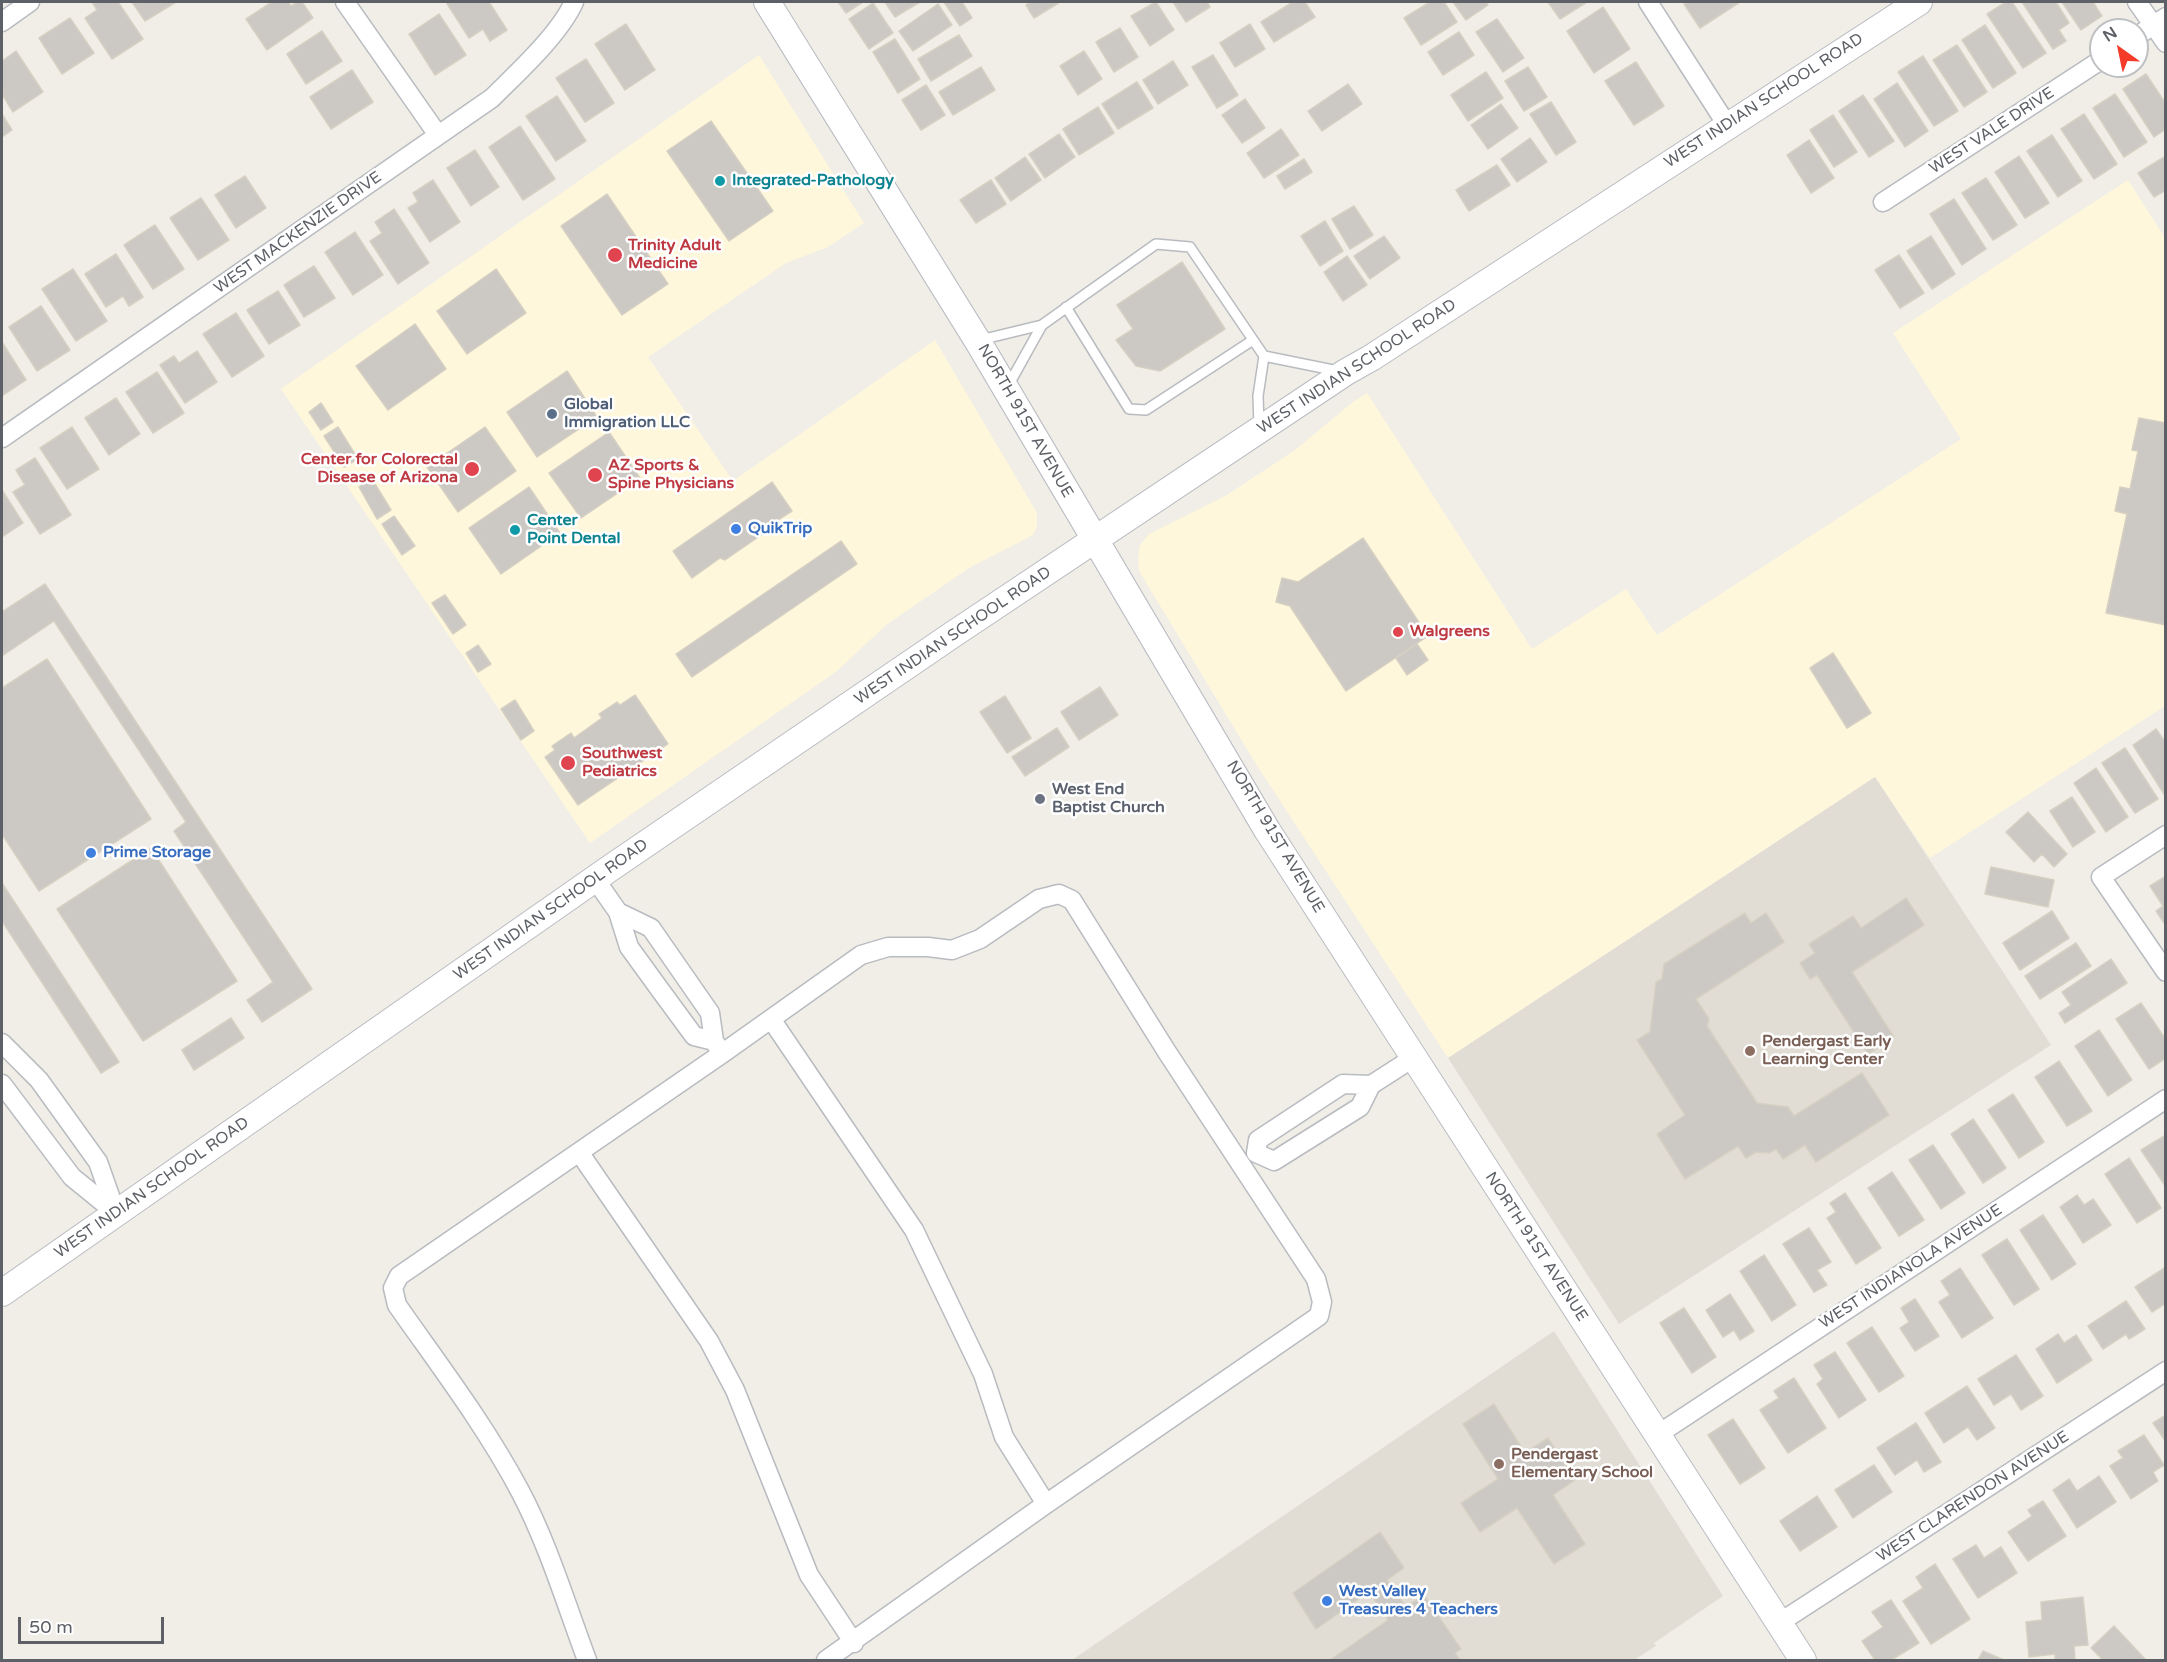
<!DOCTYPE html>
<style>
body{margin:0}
#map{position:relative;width:2167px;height:1662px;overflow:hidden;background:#f0eee6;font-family:"Varela Round",sans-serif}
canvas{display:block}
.frame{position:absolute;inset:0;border:3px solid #5d6167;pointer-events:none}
.north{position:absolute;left:2089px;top:18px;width:60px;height:60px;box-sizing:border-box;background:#fff;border:2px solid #bec0c2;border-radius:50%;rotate:327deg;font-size:16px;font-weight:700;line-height:24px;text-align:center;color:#5d6167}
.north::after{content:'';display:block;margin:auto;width:21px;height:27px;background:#f43a28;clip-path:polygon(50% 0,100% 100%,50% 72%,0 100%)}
.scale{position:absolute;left:18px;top:1617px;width:146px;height:27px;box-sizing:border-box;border:3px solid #5d6167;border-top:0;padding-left:8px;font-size:18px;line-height:21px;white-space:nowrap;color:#5d6167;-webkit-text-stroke:4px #fff;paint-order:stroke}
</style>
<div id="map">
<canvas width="2167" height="1662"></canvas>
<div class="frame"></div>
<div class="north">N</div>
<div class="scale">50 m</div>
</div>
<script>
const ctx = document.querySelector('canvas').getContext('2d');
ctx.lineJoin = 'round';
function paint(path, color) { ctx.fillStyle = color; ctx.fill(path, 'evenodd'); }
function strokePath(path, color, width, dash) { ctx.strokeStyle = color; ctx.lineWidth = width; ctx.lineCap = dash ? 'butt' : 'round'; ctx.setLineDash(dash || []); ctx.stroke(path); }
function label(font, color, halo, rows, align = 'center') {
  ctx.font = font + ' "Varela Round",sans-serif'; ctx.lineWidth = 5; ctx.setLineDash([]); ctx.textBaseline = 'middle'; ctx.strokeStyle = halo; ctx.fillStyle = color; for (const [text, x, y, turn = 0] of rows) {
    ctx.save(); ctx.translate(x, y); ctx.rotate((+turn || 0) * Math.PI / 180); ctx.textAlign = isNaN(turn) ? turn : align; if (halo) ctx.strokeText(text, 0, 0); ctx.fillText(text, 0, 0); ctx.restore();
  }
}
paint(new Path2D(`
 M759 55 864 223 828 247 786 263 648 357 733 481 935 340 1037 513V527L1033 535 969 568 886 625 837 671 590 843 281 389Z
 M2128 180 2165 238V706L1930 858 1875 777 1448 1058 1256 764 1139 571 1138 559 1140 545 1149 534 1227 495 1295 450 1353 402 1367 393 1532 649 1626 589 1657 635 1961 439 1893 333Z`), '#fff7dc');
paint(new Path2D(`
 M1875 777 2051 1045 1619 1324 1448 1058Z
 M1554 1331 1723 1596 1654 1643 1656 1646 1634 1660H1072Z`), '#e1ddd4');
const building = new Path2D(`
 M92 2H118L143 39 112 59 85 18 97 10Z
 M132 2H176L145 21Z
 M272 2H288L291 6 298 2H302L313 18 267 50 246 19Z
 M446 2H489L507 30 490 41 483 29 469 38Z
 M838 2H863L846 13Z
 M885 2H920L895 17Z
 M944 2H962L972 18 960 26Z
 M1031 2H1060L1034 18 1026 5Z
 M1156 2 1174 30 1150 46 1131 16Z
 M1173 2H1207L1210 7 1186 22Z
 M1293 2H1305L1315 17 1274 42 1261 22Z
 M1430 2H1444L1457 22 1421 45 1404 18Z
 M1453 2H1486L1488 5 1466 20Z
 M1548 2H1587L1560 19Z
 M1688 2H1740L1700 28 1684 4Z
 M2006 2H2012L2046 53 2023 68 1987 14Z
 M2022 2H2056L2069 23 2059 30 2066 41 2053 49Z
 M2062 2H2093L2102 16 2081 30Z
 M873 3 893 33 869 49 849 19Z
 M938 4 952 25 913 51 899 31Z
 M1603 7 1630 49 1594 73 1567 31Z
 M439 14 466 55 435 75 409 34Z
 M70 18 94 53 62 74 39 38Z
 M1497 19 1524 58 1503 72 1476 32Z
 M626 24 655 70 625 90 595 44Z
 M1250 24 1265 49 1235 67 1220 43Z
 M1985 25 2016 73 1993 88 1962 40Z
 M1120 28 1138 57 1114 72 1096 42Z
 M322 31 342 61 306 84 287 54Z
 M1459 32 1474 55 1443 75 1428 52Z
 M959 35 972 56 931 81 918 59Z
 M895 39 920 79 898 93 873 52Z
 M1957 45 1987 92 1964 107 1933 60Z
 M16 51 43 92 13 112 2 94V61Z
 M1084 51 1102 79 1078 95 1060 66Z
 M1213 55 1238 95 1217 108 1192 67Z
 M1923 56 1958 111 1934 126 1898 72Z
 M586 59 614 103 585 122 556 78Z
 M1173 61 1188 85 1158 104 1143 80Z
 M1636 62 1664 106 1634 125 1605 81Z
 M981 67 995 90 953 115 939 92Z
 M1528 67 1547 97 1524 111 1505 81Z
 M352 70 373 102 331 129 310 97Z
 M1486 72 1503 98 1468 121 1451 95Z
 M2146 74 2166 104V129L2154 137 2123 89Z
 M1137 82 1153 108 1118 129 1102 104Z
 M1897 83 1928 131 1905 147 1874 99Z
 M1348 84 1362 104 1322 131 1308 111Z
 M926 85 945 115 921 130 902 100Z
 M2115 94 2147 142 2124 157 2093 108Z
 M1863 95 1894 141 1869 157 1839 111Z
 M557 96 586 141 556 161 526 116Z
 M1245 99 1265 128 1242 143 1222 115Z
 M1551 102 1576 142 1556 155 1530 114Z
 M1501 104 1518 128 1488 149 1471 125Z
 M1098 107 1114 133 1079 155 1063 129Z
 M2 114 12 130 2 137Z
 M2084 114 2117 164 2094 179 2061 129Z
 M1833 115 1857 152 1834 167 1810 130Z
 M711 121 773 211 729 241 667 151Z
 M520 126 555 179 523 200 489 147Z
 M1281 129 1299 155 1264 178 1247 153Z
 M1059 134 1075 157 1045 178 1029 154Z
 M2052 135 2082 181 2058 197 2027 151Z
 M1530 138 1547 162 1517 182 1501 159Z
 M1809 140 1834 178 1811 193 1787 155Z
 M475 150 499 187 471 206 447 168Z
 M2019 156 2049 203 2025 218 1995 172Z
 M2166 156V190L2154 197 2138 173Z
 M1025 157 1041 180 1011 201 995 178Z
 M1304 159 1312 172 1285 189 1277 176Z
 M1497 165 1510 185 1469 211 1456 190Z
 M245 176 266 208 236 228 215 195Z
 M1986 178 2017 225 1993 240 1962 193Z
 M433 180 460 222 430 242 408 208 418 202 413 193Z
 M991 180 1006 204 976 223 960 200Z
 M607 194 668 284 622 315 561 226Z
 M201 198 229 240 198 260 170 218Z
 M1954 199 1986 249 1962 265 1930 214Z
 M1354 206 1373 235 1350 249 1332 219Z
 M394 209 429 263 398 284 370 241 382 233 375 222Z
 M1325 221 1343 251 1320 266 1301 236Z
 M155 225 184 269 153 289 124 245Z
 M355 232 383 275 353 295 325 252Z
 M1384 236 1400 258 1370 279 1354 256Z
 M1931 236 1955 274 1932 289 1907 251Z
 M116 254 143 297 129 306 123 296 106 307 85 274Z
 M1899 255 1924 293 1900 308 1875 270Z
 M1347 256 1367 285 1343 301 1324 272Z
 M1182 262 1225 329 1160 371 1136 366 1116 340 1133 329 1117 305Z
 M314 266 335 298 304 317 284 285Z
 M73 269 107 321 76 341 42 289Z
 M496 269 526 313 467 354 437 311Z
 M278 291 300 325 269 344 247 310Z
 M41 306 70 350 37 371 9 327Z
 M236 313 264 356 232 377 203 334Z
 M415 324 446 369 388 410 356 366Z
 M2 342 26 380 2 396Z
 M197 351 217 382 185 403 160 365 174 356 179 363Z
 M567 371 597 417 537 457 507 412Z
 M157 372 184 413 153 433 126 392Z
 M116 398 140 434 109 455 85 418Z
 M321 403 333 422 321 430 309 412Z
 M2139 418 2166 423V625L2106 613 2127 514 2115 511 2120 487 2130 489 2138 451 2132 450Z
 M72 427 99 469 67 489 40 448Z
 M338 427 358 459 344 467 324 436Z
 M485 427 516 471 458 512 427 467Z
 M609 432 640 478 581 518 549 473Z
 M35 458 71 515 40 534 13 492 25 485 16 470Z
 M372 479 391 510 377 519 359 487Z
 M772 482 792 511 767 527V531L725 560 720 558 692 578 673 551Z
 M529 487 560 533 501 574 469 528Z
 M2 490 23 523 2 537Z
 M394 516 415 546 402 555 382 524Z
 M1363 538 1428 636 1346 691 1290 606 1276 602 1282 578 1298 582Z
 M841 541 857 564 692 677 676 654Z
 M45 584 312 989 262 1022 247 1000 273 982 174 831 186 822 54 621 2 656V612Z
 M445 595 466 625 453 634 432 603Z
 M1417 644 1428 660 1407 675 1396 658Z
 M478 645 491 664 478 672 466 653Z
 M1833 653 1871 713 1847 728 1810 668Z
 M47 659 151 819 39 891 2 834V688Z
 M1100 687 1118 715 1079 740 1061 712Z
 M635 695 668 744 578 805 545 757 555 750 552 746 571 733 574 738 602 718 599 714 617 702 620 705Z
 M1005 696 1031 738 1007 753 980 712Z
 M515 700 534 731 521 740 501 709Z
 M1057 728 1069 747 1025 776 1012 757Z
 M2156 729 2166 743 2164 794 2133 745Z
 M2125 748 2158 799 2135 813 2102 763Z
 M2096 768 2128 817 2106 832 2074 783Z
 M2072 797 2095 832 2073 847 2050 811Z
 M2028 812 2067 854 2054 867 2042 854 2034 862 2006 832Z
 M151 848 237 981 143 1041 57 909Z
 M1991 867 2054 880 2048 907 1985 894Z
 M2166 876V926L2156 911 2163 906 2150 886Z
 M2 883 119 1062 101 1073 2 921Z
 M1906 898 1924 925 1852 972 1894 1037 1868 1054 1817 975 1810 979 1800 963 1815 953 1809 944 1853 916 1861 928Z
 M2052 911 2069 938 2020 970 2003 943Z
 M1745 913 1751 923 1766 913 1784 942 1696 999 1709 1019 1707 1026 1757 1103 1788 1107 1794 1116 1862 1073 1889 1115 1816 1162 1805 1145 1783 1159 1776 1149 1769 1153 1756 1152 1746 1158 1738 1146 1685 1179 1657 1134 1685 1115 1637 1040 1650 1032 1656 982 1662 979 1664 964Z
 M2076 943 2091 966 2040 999 2025 976Z
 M2111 959 2127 983 2065 1023 2059 1013 2071 1005 2062 992Z
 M2141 1003 2166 1040V1058L2149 1069 2116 1019Z
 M231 1018 244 1038 194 1070 182 1050Z
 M2099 1030 2132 1080 2108 1096 2075 1046Z
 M2059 1061 2092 1111 2067 1126 2035 1077Z
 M2013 1094 2044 1142 2019 1158 1988 1110Z
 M1973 1119 2006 1168 1983 1183 1951 1134Z
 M2166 1135V1187L2141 1150Z
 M1933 1145 1965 1193 1941 1209 1909 1160Z
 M2129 1158 2161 1208 2137 1223 2105 1174Z
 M1892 1172 1924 1220 1899 1236 1868 1188Z
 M1845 1193 1881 1248 1856 1264 1827 1218 1836 1212 1830 1203Z
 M2077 1195 2084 1205 2093 1199 2111 1225 2083 1243 2060 1207Z
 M2043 1215 2076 1264 2052 1280 2020 1230Z
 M1809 1228 1831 1262 1817 1270 1827 1285 1814 1292 1783 1244Z
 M2007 1239 2039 1289 2014 1305 1982 1255Z
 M1764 1255 1796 1305 1772 1321 1740 1271Z
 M2166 1267V1303L2152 1312 2135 1287Z
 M1960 1268 1993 1318 1962 1338 1939 1302 1950 1295 1941 1281Z
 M1730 1294 1754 1331 1740 1340 1734 1330 1723 1337 1706 1310Z
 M1915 1299 1939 1336 1915 1351 1900 1328 1909 1322 1901 1308Z
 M2126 1301 2145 1329 2129 1339 2126 1334 2103 1349 2088 1326Z
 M1684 1308 1716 1357 1692 1373 1660 1323Z
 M1872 1327 1904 1376 1879 1392 1847 1343Z
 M2058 1334 2064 1343 2076 1335 2092 1360 2057 1383 2036 1349Z
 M1835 1352 1866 1400 1839 1418 1817 1384 1823 1379 1814 1365Z
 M2016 1355 2043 1396 2021 1410 2011 1394 1994 1405 1978 1379Z
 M1794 1378 1826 1428 1788 1453 1760 1410 1779 1398 1774 1391Z
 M1967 1386 1995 1428 1977 1440 1968 1427 1944 1443 1925 1413Z
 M1494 1404 1525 1453 1548 1438 1575 1480 1553 1495 1585 1544 1554 1564 1517 1508 1480 1532 1461 1503 1498 1479 1463 1424Z
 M2166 1415V1442L2153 1423Z
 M1733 1419 1765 1468 1740 1484 1708 1435Z
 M1916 1423 1941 1462 1924 1472 1917 1460 1895 1475 1877 1448Z
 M2144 1435 2164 1465 2153 1472 2158 1481 2131 1499 2110 1466 2123 1458 2118 1451Z
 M1874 1465 1892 1492 1853 1518 1835 1490Z
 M2099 1476 2116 1502 2077 1528 2053 1490 2069 1479 2077 1491Z
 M1817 1496 1837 1527 1800 1551 1780 1521Z
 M2043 1501 2066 1536 2028 1561 2008 1532 2032 1516 2028 1510Z
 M1380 1532 1404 1568 1387 1580 1406 1607 1424 1595 1461 1649 1455 1653 1460 1660H1330L1388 1620 1369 1592 1316 1629 1293 1593Z
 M1976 1545 1984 1558 2001 1547 2017 1573 1978 1598 1953 1559Z
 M1935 1564 1970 1619 1931 1644 1903 1601 1923 1588 1916 1577Z
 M2083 1597 2088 1645 2074 1646 2075 1660H2055V1654L2029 1657 2026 1622 2042 1620 2041 1602Z
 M1891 1600 1919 1643 1891 1660H1875L1862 1641 1883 1627 1872 1612Z
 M2114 1626 2146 1660H2103L2091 1648Z
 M1983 1651 2004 1660H1978Z`);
paint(building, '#ccc8c3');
strokePath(building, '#d6d0c3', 1.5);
const lane = new Path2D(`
 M1066 307 1129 409 1146 410 1253 340
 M980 340 1042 325 1156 244 1190 247 1264 356 1338 371
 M1008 386 1042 325
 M1259 425 1258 396 1264 356`);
const street = new Path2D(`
 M345 2 438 135
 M1648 2 1727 125
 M2137 2 2166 43
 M2 22 30 2
 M2137 36 2166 17
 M1883 202 2101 60
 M2 438 492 98C518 72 559 35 574 2
 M2166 835 2101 877 2166 972
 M595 879 618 912 629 947 658 987 694 1036 714 1041
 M618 912 651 928 710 1013 714 1041 719 1049
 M771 1019 914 1230 983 1374 1004 1437 1046 1504
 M2 1043 39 1080 98 1162 116 1213
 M2 1084 72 1177 115 1212
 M579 1152 709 1341 735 1390 809 1575 854 1643
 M1256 1153 1274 1161 1360 1107 1371 1085 1413 1058
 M1256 1153 1258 1140 1343 1084 1371 1085
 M1657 1435 2166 1099
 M1779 1623 2166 1371
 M587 1660C566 1604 548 1544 520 1491 485 1425 439 1365 397 1305L393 1288 399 1276 723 1053 861 955 888 947H928L952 950 980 939 1039 899 1059 894 1072 900 1167 1052 1316 1279 1322 1302 1319 1316 1046 1504 826 1660`);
const secondary = new Path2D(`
 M767 2 977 340 1267 830 1803 1660
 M2 1293 609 869 955 633 1346 372 1371 358 1919 2`);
strokePath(lane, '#b8bbc0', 12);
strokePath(street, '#b8bbc0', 21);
strokePath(secondary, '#b9bcc2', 28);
strokePath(lane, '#fff', 9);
strokePath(street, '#fff', 18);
strokePath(secondary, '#fff', 26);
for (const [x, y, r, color] of [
 [720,181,6,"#0f9aa8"],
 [615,255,8,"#e0444e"],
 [552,414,6,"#5c6f8a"],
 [472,469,8,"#e0444e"],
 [595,475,8,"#e0444e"],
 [736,529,6,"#3f7fe0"],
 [515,530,6,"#0f9aa8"],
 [1398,632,6,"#e0444e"],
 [568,763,8,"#e0444e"],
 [1040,799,6,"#6b7280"],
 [91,853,6,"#3f7fe0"],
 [1750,1051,6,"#8d6e63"],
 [1499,1464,6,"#8d6e63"],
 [1327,1601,6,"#3f7fe0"]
]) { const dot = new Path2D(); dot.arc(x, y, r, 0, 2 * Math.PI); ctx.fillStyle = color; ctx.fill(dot); strokePath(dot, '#fff', 2); }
label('16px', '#5d6167', '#fff', [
 ["WEST INDIAN SCHOOL ROAD",1764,101,-33],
 ["WEST VALE DRIVE",1992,131,-33],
 ["WEST MACKENZIE DRIVE",298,233,-35],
 ["WEST INDIAN SCHOOL ROAD",1357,367,-33],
 ["NORTH 91ST AVENUE",1025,421,60],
 ["WEST INDIAN SCHOOL ROAD",953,636,-34],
 ["NORTH 91ST AVENUE",1275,837,59],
 ["WEST INDIAN SCHOOL ROAD",551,910,-35],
 ["WEST INDIAN SCHOOL ROAD",152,1188,-35],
 ["NORTH 91ST AVENUE",1536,1247,57],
 ["WEST INDIANOLA AVENUE",1911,1267,-33],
 ["WEST CLARENDON AVENUE",1973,1497,-33]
]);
label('bold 16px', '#0d838f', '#fff', [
 ["Integrated-Pathology",732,181],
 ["Center",527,521],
 ["Point Dental",527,539]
], 'left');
label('bold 16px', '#be3a42', '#fff', [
 ["Trinity Adult",628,246],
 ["Medicine",628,264],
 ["Center for Colorectal",458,460,"right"],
 ["Disease of Arizona",458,478,"right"],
 ["AZ Sports &",608,466],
 ["Spine Physicians",608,484],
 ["Walgreens",1410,632],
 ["Southwest",582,754],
 ["Pediatrics",582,772]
], 'left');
label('bold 16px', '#4e5e75', '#fff', [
 ["Global",564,405],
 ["Immigration LLC",564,423]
], 'left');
label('bold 16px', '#366cbe', '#fff', [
 ["QuikTrip",748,529],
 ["Prime Storage",103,853],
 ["West Valley",1339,1592],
 ["Treasures 4 Teachers",1339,1610]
], 'left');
label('bold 16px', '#5b616d', '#fff', [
 ["West End",1052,790],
 ["Baptist Church",1052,808]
], 'left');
label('bold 16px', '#785e54', '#fff', [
 ["Pendergast Early",1762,1042],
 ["Learning Center",1762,1060],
 ["Pendergast",1511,1455],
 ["Elementary School",1511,1473]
], 'left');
</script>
